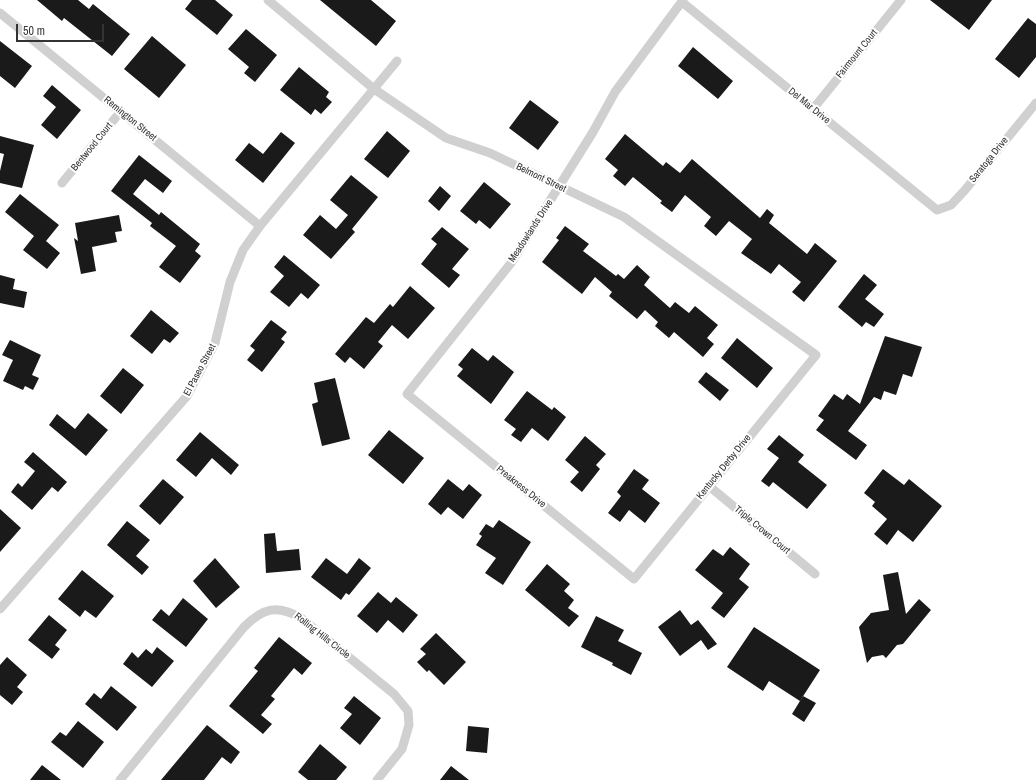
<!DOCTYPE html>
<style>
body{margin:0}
#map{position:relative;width:1036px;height:780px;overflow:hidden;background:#fff;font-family:"Archivo Narrow",sans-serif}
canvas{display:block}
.scale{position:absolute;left:16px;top:24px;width:88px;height:18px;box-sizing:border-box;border:2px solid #333;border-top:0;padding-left:5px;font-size:12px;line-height:14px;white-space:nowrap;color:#333;-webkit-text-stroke:3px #fff;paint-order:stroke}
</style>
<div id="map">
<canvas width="1036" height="780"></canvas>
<div class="scale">50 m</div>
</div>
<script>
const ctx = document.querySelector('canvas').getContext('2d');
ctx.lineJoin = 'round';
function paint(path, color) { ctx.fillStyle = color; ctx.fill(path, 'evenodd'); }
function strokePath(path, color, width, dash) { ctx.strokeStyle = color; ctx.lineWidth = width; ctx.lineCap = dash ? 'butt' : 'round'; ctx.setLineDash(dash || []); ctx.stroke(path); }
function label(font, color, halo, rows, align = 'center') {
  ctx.font = font + ' "Archivo Narrow",sans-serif'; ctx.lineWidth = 4; ctx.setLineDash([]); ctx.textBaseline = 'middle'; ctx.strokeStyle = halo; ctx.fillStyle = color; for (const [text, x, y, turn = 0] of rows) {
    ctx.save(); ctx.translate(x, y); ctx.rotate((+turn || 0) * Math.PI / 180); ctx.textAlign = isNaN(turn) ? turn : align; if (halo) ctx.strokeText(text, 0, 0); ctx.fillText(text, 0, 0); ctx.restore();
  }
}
paint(new Path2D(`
 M37 0H78L89 9 93 4 130 34 112 56 64 18 62 21Z
 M192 0H215L233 15 217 35 185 9Z
 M320 0H371L396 21 376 46Z
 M930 0H992L969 30Z
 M1028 18 1036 24V57L1019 78 995 59Z
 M246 29 277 55 255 82 244 73 249 67 228 49Z
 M152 36 186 65 159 98 124 69Z
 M0 41 32 66 15 88 0 76Z
 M693 47 733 81 718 99 678 66Z
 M299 67 329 92 326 97 332 102 321 114 315 109 311 115 280 90Z
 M52 85 81 110 57 139 41 125 56 107 43 96Z
 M530 100 559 122 538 150 509 128Z
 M387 131 410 151 388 178 364 159Z
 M281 132 295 143 263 183 235 160 249 143 263 154Z
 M625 134 663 166 666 162 680 173 692 159 760 218 767 209 774 215 769 223 807 254 815 243 837 261 804 302 792 292 801 282 779 264 771 274 741 253 752 239 729 221 716 236 704 226 711 217 685 195 672 212 660 203 662 201 633 177 625 186 613 176 618 170 605 159Z
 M0 136 34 145 22 188 0 183V171L4 154 0 153Z
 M139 155 172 181 163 193 145 179 133 194 159 215 161 212 200 244 195 251 201 256 180 283 159 267 176 246 150 226 152 223 111 191Z
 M351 175 378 197 352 229 355 232 331 259 303 235 320 215 336 229 348 215 330 200Z
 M484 182 511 204 490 229 479 220 476 224 460 211Z
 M440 186 451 196 439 211 428 201Z
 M20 194 59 225 46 241 60 253 47 269 23 250 34 236 5 212Z
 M119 215 122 231 115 232 117 242 92 247 96 271 81 274 74 238 78 241 75 223Z
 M565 226 589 244 583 251 616 276 618 274 624 279 637 265 650 277 644 285 670 308 675 302 689 313 695 306 718 325 707 338 714 344 703 357 674 332 669 338 655 326 658 322 645 310 637 319 609 296 612 292 595 277 582 294 542 262 559 240 556 238Z
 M442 227 469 249 452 269 460 275 449 288 421 264 437 244 431 239Z
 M284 255 320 285 308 299 301 293 289 307 270 292 284 276 274 267Z
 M864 274 877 285 865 299 884 314 874 327 866 322 862 327 838 307Z
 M0 275 15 279 13 289 27 292 24 308 0 303Z
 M410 286 435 308 408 339 392 325 378 342 383 346 364 369 350 357 345 363 335 354 366 317 374 323 390 304 393 307Z
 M151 310 179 333 170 343 164 339 152 354 130 336Z
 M271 320 287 332 281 339 285 342 262 372 247 360 255 350 250 346Z
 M885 336 922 347 912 377 903 374 896 395 884 391 881 400 874 397 848 431 867 445 856 460 816 430 824 420 818 416 834 394 843 400 847 394 860 404Z
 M737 338 773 368 757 388 721 358Z
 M10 340 41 355 32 375 39 378 33 390 25 386 23 390 3 381 13 360 2 355Z
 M472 348 488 361 493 355 514 372 491 404 457 376 463 369 458 365Z
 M123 368 144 385 121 414 100 396Z
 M706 372 729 390 720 401 698 382Z
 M335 378 350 439 322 446 312 404 318 402 314 383Z
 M527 391 552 410 554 407 566 417 548 441 532 428 521 442 511 435 516 429 504 420Z
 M88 413 108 430 86 456 49 425 57 414 75 429Z
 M389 430 424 458 403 484 368 455Z
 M200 432 239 465 231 475 212 458 196 477 176 460Z
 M779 435 804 455 798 462 827 485 807 509 773 482 769 487 761 481 779 458 767 449Z
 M585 436 606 454 596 465 600 469 582 492 570 482 579 472 565 460Z
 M33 452 67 482 58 492 52 487 32 510 11 492 18 483 22 487 35 471 24 462Z
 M634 469 649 480 642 489 660 503 645 523 629 510 620 522 608 513 621 496 617 492Z
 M883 469 904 485 909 479 942 506 913 542 898 530 887 545 874 534 887 519 872 506 875 502 864 493Z
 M163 479 184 497 160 525 139 506Z
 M448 479 463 491 469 484 482 495 463 519 448 507 441 515 428 504Z
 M0 509 21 528 0 552Z
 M499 520 531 542 503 585 485 573 496 558 476 545 482 536 479 534 486 524 493 528Z
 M127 521 150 540 136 556 149 567 142 575 107 545Z
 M275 533 277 551 299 549 301 570 266 573 264 534Z
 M730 547 750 564 739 579 749 587 724 618 711 608 723 593 695 570 713 549 723 556Z
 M215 558 240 587 216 608 193 581Z
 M326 558 347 574 359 558 371 568 349 595 346 593 341 600 311 577Z
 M547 564 570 584 564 591 574 600 568 608 579 616 569 627 525 590Z
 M82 570 114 596 96 618 85 610 80 617 58 599Z
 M898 572 906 614 919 599 931 610 903 644 897 645 886 658 883 655 872 657 867 663 859 627 871 613 889 610 883 575Z
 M378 592 391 603 396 597 418 615 403 633 388 620 377 633 357 616Z
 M183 598 208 619 186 647 152 620 161 609 169 616Z
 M680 610 691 625 698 620 717 644 708 650 701 640 680 656 658 627Z
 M49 615 67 630 55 645 60 649 52 659 28 640Z
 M596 616 624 630 618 641 642 653 631 675 612 665 613 663 581 647Z
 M754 627 820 670 800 701 769 681 763 691 727 667Z
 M436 633 466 662 444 685 429 670 427 672 417 662 426 654 420 649Z
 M279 637 312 663 302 675 294 668 271 696 275 699 261 715 272 724 263 734 229 706 258 671 254 668Z
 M157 647 174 661 152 687 123 664 132 652 138 658 146 649 152 654Z
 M7 657 27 675 17 687 23 692 12 705 0 695V665Z
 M111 686 137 707 117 731 85 704 94 693 101 699Z
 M354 696 381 718 360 745 340 728 352 714 344 708Z
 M803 696 816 703 804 722 792 714Z
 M78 721 104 742 83 768 51 742 60 732 66 736Z
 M207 725 240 752 231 764 222 757 204 780H161Z
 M468 726 489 728 487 753 466 751Z
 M320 744 347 767 336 780H308L298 772Z
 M42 765 61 780H30Z
 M451 766 469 780H440Z`), '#1a1a1a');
strokePath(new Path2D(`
 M268 0 374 89 446 138 490 153 624 217 816 355 634 579 407 394 511 263 593 132 615 92 683 0
 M682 2 937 210 951 205 965 190 1036 103
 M0 13 260 226
 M813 109 901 0
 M62 183 121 111
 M709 486 815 574
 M0 609 187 396 215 343 230 282 243 250 260 226 397 61
 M120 780 244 627C263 608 277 604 301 618L394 694 408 711 409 725 402 749 377 780`), '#d0d0d0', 9);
label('10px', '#333', '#fff', [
 ["Fairmount Court",857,54,-51],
 ["Del Mar Drive",809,106,39],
 ["Remington Street",130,119,39],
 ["Bentwood Court",92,147,-51],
 ["Saratoga Drive",989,160,-51],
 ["Belmont Street",541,178,26],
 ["Meadowlands Drive",531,231,-57],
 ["El Paseo Street",200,370,-62],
 ["Kentucky Derby Drive",724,467,-51],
 ["Preakness Drive",521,487,39],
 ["Triple Crown Court",762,530,40],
 ["Rolling Hills Circle",322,636,38]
]);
</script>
